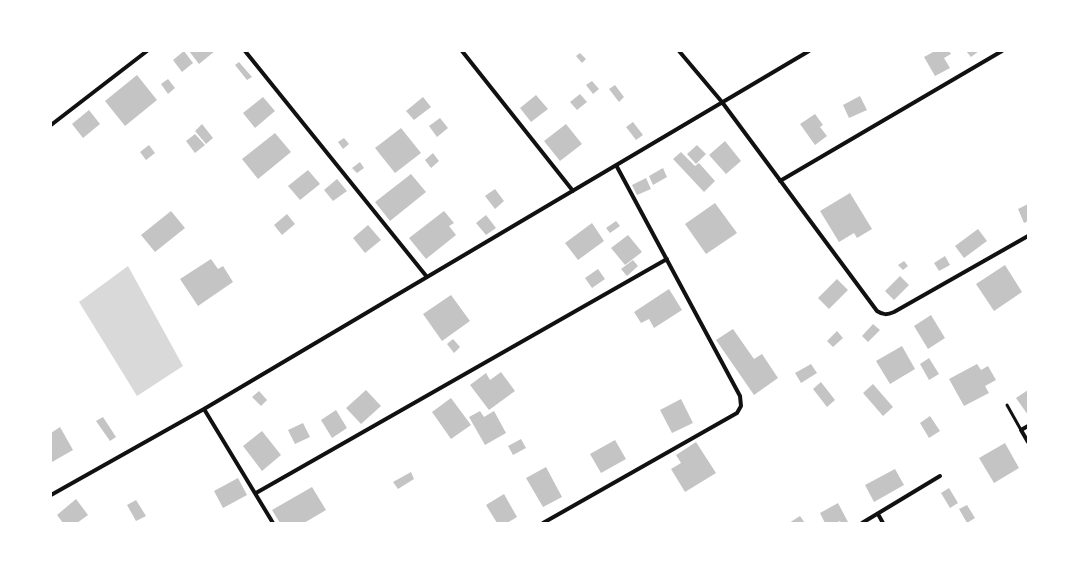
<!DOCTYPE html>
<style>
body{margin:0}
#map{position:relative;width:1079px;height:574px;overflow:hidden;background:#fff;font-family:"PT Sans Narrow",sans-serif}
canvas{display:block}
.frame{position:absolute;inset:0;border:52px solid #fff;pointer-events:none}
</style>
<div id="map">
<canvas width="1079" height="574"></canvas>
<div class="frame"></div>
</div>
<script>
const ctx = document.querySelector('canvas').getContext('2d');
ctx.lineJoin = 'round';
function paint(path, color) { ctx.fillStyle = color; ctx.fill(path, 'evenodd'); }
function strokePath(path, color, width, dash) { ctx.strokeStyle = color; ctx.lineWidth = width; ctx.lineCap = dash ? 'butt' : 'round'; ctx.setLineDash(dash || []); ctx.stroke(path); }
paint(new Path2D(`
 M128 266 183 366 137 396 79 302Z`), '#d9d9d9');
paint(new Path2D(`
 M184 51 193 63 182 72 173 60Z
 M189 51H215L199 64Z
 M935 51H949L951 54 944 58 950 68 935 76 924 57Z
 M966 51H979L971 57Z
 M580 53 586 59 582 63 576 56Z
 M239 62 252 77 247 80 235 65Z
 M137 75 157 100 125 126 105 101Z
 M168 79 175 88 168 94 161 84Z
 M592 81 599 89 593 94 586 85Z
 M615 85 624 97 619 102 609 89Z
 M580 94 587 102 577 110 570 102Z
 M536 95 548 109 531 122 520 108Z
 M860 96 867 110 849 118 843 105Z
 M263 97 275 111 255 128 243 113Z
 M423 97 431 107 414 120 406 111Z
 M89 110 100 124 83 138 72 124Z
 M815 114 823 125 820 127 827 136 815 145 800 124Z
 M440 118 448 128 437 137 429 126Z
 M633 122 643 135 636 140 626 127Z
 M202 124 213 138 206 144 195 131Z
 M566 124 582 144 560 161 544 141Z
 M401 128 421 153 395 173 375 148Z
 M275 133 291 152 258 179 242 159Z
 M195 134 205 145 195 153 186 141Z
 M344 138 349 144 343 149 338 142Z
 M725 141 741 161 726 174 709 155Z
 M149 145 155 153 146 160 140 152Z
 M697 145 706 154 696 164 687 154Z
 M681 152 695 166 699 163 715 181 704 192 673 159Z
 M433 153 439 161 431 168 425 160Z
 M360 162 364 168 357 173 352 168Z
 M663 168 667 177 653 185 649 176Z
 M308 170 320 184 300 200 288 186Z
 M411 174 426 192 390 221 375 202Z
 M646 178 651 189 637 195 632 185Z
 M337 179 347 191 333 201 324 190Z
 M495 189 504 201 495 209 485 196Z
 M850 193 872 229 857 238 854 233 839 242 820 211Z
 M715 203 737 233 706 254 685 224Z
 M1028 204V221L1024 223 1018 209Z
 M171 211 185 228 155 252 141 235Z
 M444 211 454 223 449 226 456 235 426 259 409 238Z
 M287 214 295 224 282 235 274 225Z
 M486 215 496 228 486 235 476 223Z
 M616 221 620 226 610 233 606 228Z
 M592 223 604 241 578 260 565 243Z
 M368 225 381 240 365 253 353 238Z
 M978 229 987 241 964 258 955 246Z
 M628 235 642 252 625 265 611 248Z
 M945 256 950 265 939 271 934 263Z
 M211 259 218 269 223 266 233 282 198 306 180 279Z
 M633 260 638 266 627 276 621 269Z
 M904 261 908 266 903 270 898 265Z
 M1005 265 1022 292 994 311 976 284Z
 M598 269 605 279 592 288 585 278Z
 M900 276 909 285 894 300 885 291Z
 M837 279 848 290 829 309 818 298Z
 M669 289 682 310 654 328 649 319 641 323 634 312Z
 M451 295 470 321 442 341 423 314Z
 M931 315 945 338 928 349 914 326Z
 M873 324 880 330 868 342 862 336Z
 M733 329 754 359 762 354 778 378 754 395 716 340Z
 M837 331 843 338 833 347 827 341Z
 M453 339 460 347 454 353 447 344Z
 M902 346 915 369 890 384 876 361Z
 M929 358 939 374 929 380 920 364Z
 M811 364 817 373 801 383 795 373Z
 M977 364 981 370 988 366 996 380 985 386 989 393 964 406 949 379Z
 M501 372 515 391 489 410 470 385 486 373 490 380Z
 M821 382 835 400 827 407 813 389Z
 M873 384 893 407 883 416 863 393Z
 M366 390 381 406 361 424 346 408Z
 M1028 390V415L1016 398Z
 M259 391 267 400 261 406 252 397Z
 M451 398 471 425 451 439 432 412Z
 M681 399 693 423 672 433 660 410Z
 M336 410 347 428 332 438 321 420Z
 M480 411 484 417 494 411 506 433 485 445 469 417Z
 M930 416 940 431 929 438 920 423Z
 M103 417 116 437 110 441 96 421Z
 M303 423 310 437 295 444 288 430Z
 M60 427 73 450 52 462 51 433Z
 M262 431 281 455 262 471 243 446Z
 M521 439 526 448 513 455 508 446Z
 M615 440 626 459 601 473 590 454Z
 M696 442 716 473 685 492 671 469 681 463 676 455Z
 M1005 443 1019 468 994 483 979 458Z
 M546 467 562 497 543 507 526 478Z
 M895 469 904 485 874 502 865 485Z
 M411 472 414 479 398 489 393 482Z
 M238 478 247 495 223 508 214 491Z
 M312 487 326 510 304 523H280L272 510Z
 M949 488 958 503 950 508 941 493Z
 M504 494 517 517 507 523H497L486 505Z
 M76 499 88 515 77 523H63L57 515Z
 M136 500 146 516 136 521 127 505Z
 M838 503 848 522 841 523 840 521 836 523H825L820 513Z
 M967 505 975 518 967 523 959 509Z
 M800 516 805 523H789Z`), '#c4c4c4');
strokePath(new Path2D(`
 M1007 405 1021 430`), '#111', 3);
strokePath(new Path2D(`
 M245 51 427 277
 M462 51 573 191
 M679 51 722 102 877 311C883 315 887 315 894 312L1028 236
 M51 125 147 51
 M780 181 1002 51
 M204 409 273 523
 M1028 426 1021 430 1028 442
 M256 493 667 259
 M51 495 204 409 809 51
 M878 514 883 523
 M543 523 737 413 741 406 740 396 616 165
 M862 523 940 476`), '#111', 4);
</script>
